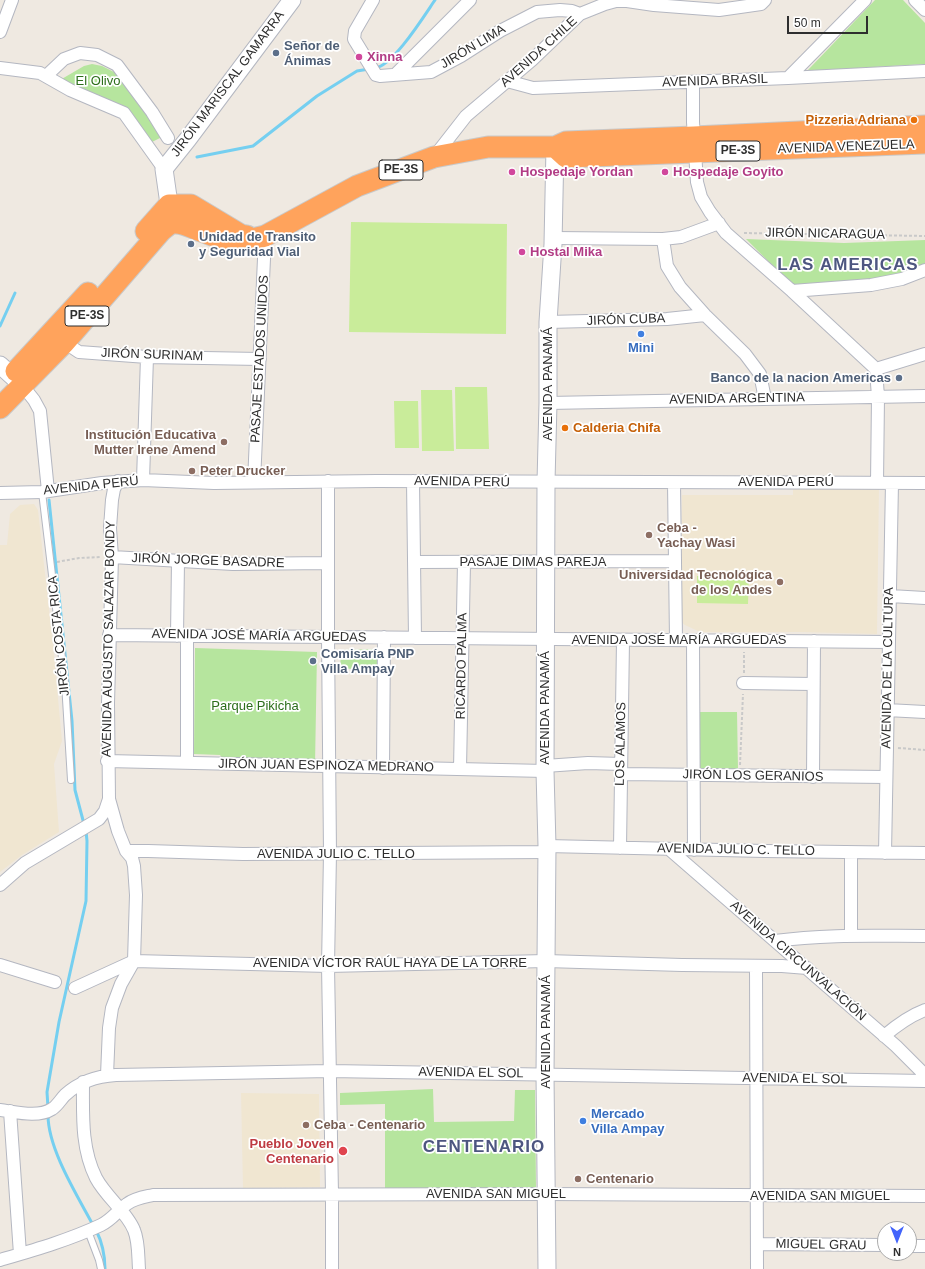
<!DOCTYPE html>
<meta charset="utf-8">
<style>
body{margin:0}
#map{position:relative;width:925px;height:1269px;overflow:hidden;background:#efe9e1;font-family:Arial,sans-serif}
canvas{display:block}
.north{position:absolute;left:877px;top:1221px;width:40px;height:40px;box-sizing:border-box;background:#fff;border:1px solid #ababab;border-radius:50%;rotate:180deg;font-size:11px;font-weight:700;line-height:16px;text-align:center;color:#2e2e2e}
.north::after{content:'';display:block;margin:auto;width:14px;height:18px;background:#4264fb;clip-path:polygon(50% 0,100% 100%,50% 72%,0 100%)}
.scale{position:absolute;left:787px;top:16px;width:81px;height:18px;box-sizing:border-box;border:2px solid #2e2e2e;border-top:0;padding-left:5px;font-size:12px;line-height:14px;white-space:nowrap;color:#2e2e2e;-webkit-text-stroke:3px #fff;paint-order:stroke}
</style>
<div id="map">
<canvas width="925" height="1269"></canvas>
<div class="north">N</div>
<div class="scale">50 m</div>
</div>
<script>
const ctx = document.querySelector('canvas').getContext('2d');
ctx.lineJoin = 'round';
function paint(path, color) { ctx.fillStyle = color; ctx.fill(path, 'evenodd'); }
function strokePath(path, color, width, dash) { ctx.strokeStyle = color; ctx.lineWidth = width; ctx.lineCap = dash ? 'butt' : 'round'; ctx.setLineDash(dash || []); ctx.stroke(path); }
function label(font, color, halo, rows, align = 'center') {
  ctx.font = font + ' Arial,sans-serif'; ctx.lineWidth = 3.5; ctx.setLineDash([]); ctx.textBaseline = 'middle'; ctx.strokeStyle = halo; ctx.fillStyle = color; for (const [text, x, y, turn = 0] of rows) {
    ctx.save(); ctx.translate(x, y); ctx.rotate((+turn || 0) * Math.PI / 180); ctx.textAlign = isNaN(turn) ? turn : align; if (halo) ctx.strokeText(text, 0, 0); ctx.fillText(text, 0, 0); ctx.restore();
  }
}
paint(new Path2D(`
 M793 485H879L877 634 799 632H700L685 625 681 622 682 495H793Z
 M34 504 38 510 53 646 62 741 54 764 59 832 22 855 0 872V545H7L10 514 20 505Z
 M241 1093 319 1094 320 1187 243 1188Z`), '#f0e6d1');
paint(new Path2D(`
 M875 0H903L925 23V64L807 71Z
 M92 64 102 66 114 72 137 99 162 137 150 143 135 121 60 80 84 66Z
 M746 239 844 243 925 240V264C918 267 911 270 905 272 869 282 830 283 793 286Z
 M195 648 317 652 315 765 224 761 220 755 194 754Z
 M376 649 379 652V668L340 669 341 652 343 650Z
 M699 712H737L738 769 696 770Z
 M433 1089 434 1122 514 1121 515 1090H535L536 1189 385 1191V1104L340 1105V1093Z`), '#b6e59e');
paint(new Path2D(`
 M351 222 507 224 506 334 349 332Z
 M455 387H487L489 449H456Z
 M421 390H452L454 451H422Z
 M394 401H418L419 448H395Z
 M697 576H749L748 604 697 603Z`), '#c9ec9a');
strokePath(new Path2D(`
 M375 68C393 66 424 16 435 0
 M197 157 253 146 317 96 357 71 369 69
 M0 326 15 293
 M49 500 72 721 75 790 84 824
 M48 1108 47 1092 59 1022 86 901 87 841 86 831
 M48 1115C48 1149 77 1195 93 1225
 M96 1230C102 1242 105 1256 105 1269`), '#75cff0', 3);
const lane = new Path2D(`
 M42 492 65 683 71 780
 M88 1231 99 1260 101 1269`);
const street = new Path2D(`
 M373 0 355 31 354 39 376 75 380 76 431 72 461 56 500 31 537 12 560 10 572 11 580 14
 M915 0 925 10
 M0 32 12 0
 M0 68 40 73 70 90 124 113 164 169
 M395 75 470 0
 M46 76 64 59 80 53 97 55 117 65 152 112 168 138
 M788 78 865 0
 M507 81 533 88 788 78 925 71
 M693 82V122L697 182 701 197 710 212 726 233 792 291 876 369 878 397 877 483
 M434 157 466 116 532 60 580 14 605 4 616 1H627L654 5 719 10 761 4 765 0
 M553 238 663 239 681 237 719 223
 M663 239 667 266 680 287 705 315 745 354 760 374 765 399
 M792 291 871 285 902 279 925 270
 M548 322 667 319 705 315
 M61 340 79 352 147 357 260 359
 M876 369 925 354
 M22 385 34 400 40 411 48 491
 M548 403 925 396
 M143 480 147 357
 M328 481V637L330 853 328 966 332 1194V1269
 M413 481 415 638
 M254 482 265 236
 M674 483 676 640
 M0 493 42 492 102 483 143 480 214 483 377 481 925 483
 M112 557 233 564 328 563
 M415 562 675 561
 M890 596 925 598
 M109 635 888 642
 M177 636 178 561
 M187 636V763
 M693 640 694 850
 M743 683 813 684
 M887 710 925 712
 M107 761 545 771
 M545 766 588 763 621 764
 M383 768 384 637
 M460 769 464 562
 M621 774 886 777
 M813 777 814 641
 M547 846 765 851 925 853
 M620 848 623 640
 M669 849 896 1046 925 1075
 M126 851H148L243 854 547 852
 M885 853 892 483
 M0 885 25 863 99 819 105 811 109 799
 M851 935V853
 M775 941C825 934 875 936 925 936
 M0 965 55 982
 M756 966 757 1269
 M75 988 134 961 328 966 546 961 682 965 782 966 807 968
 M884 1036C897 1025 909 1016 925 1010
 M107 1075 109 1028 112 1008 121 984 134 961 136 895 134 866 132 858 126 851 118 831 109 799 108 703 112 557 110 528 112 500 114 489 118 481
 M83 1082C83 1115 81 1148 96 1178 106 1197 127 1212 134 1230 139 1242 138 1256 139 1269
 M0 1110C16 1112 38 1118 52 1109 57 1106 61 1099 65 1095 79 1082 98 1076 116 1075L330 1071 925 1081
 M10 1111 20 1254
 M757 1244 885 1245
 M909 1246H925
 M0 1260C34 1250 69 1240 101 1225 112 1220 118 1210 127 1204 135 1198 144 1197 153 1195L546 1194 925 1196`);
const secondary = new Path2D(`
 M171 218 164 169 188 139 292 0
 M0 365 22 385
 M547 1269 545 1074 547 846 545 771 546 482 548 403V322L553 244 555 147`);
const highway = new Path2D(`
 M555 147 566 157 925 143
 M146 231 169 205H191L241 235 247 236
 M16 371 88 293
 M0 408 64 343 161 231C165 228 169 223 174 223 183 222 192 228 201 231 222 240 243 243 265 236L357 186 434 157 488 147H555L566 142 694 137 925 126`);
strokePath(lane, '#b4b7c1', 8);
strokePath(street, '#b4b7c1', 14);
strokePath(secondary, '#b4b7c1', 19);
strokePath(highway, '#c9c9c9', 23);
strokePath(new Path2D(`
 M744 233 925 236
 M57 562 79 558 100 557
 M744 673V652
 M898 748 925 750
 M740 765 743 694`), '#c9c9c9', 2, [3, 2]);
strokePath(lane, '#fff', 6);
strokePath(street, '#fff', 12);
strokePath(secondary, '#fff', 17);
strokePath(highway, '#ffa35c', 21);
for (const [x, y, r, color] of [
 [276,53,4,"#5c6f8a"],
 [359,57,4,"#d1479c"],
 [914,120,4,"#e8710a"],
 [512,172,4,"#d1479c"],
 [665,172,4,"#d1479c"],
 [191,244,4,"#5c6f8a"],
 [522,252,4,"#d1479c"],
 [641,334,4,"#3f7fe0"],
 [899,378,4,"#5c6f8a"],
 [565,428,4,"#e8710a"],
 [224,442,4,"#8d6e63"],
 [192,471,4,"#8d6e63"],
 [649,535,4,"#8d6e63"],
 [780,582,4,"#8d6e63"],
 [313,661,4,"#5c6f8a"],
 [583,1121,4,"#3f7fe0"],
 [306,1125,4,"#8d6e63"],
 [343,1151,5,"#e0444e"],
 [578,1179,4,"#8d6e63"]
]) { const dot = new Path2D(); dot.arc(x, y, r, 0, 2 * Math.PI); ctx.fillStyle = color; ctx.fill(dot); strokePath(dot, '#fff', 1.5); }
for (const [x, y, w] of [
 [738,151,44],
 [401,170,44],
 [87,316,44]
]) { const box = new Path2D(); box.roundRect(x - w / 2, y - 10, w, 20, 3); ctx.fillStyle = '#fff'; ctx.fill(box); strokePath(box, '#2e2e2e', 1); }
label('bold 12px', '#2e2e2e', null, [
 ["PE-3S",738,151],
 ["PE-3S",401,170],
 ["PE-3S",87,316]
]);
label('bold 13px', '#4e5e75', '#fff', [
 ["Señor de",284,46],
 ["Ánimas",284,61],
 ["Unidad de Transito",199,237],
 ["y Seguridad Vial",199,252],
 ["Banco de la nacion Americas",891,378,"right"],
 ["Comisaría PNP",321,654],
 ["Villa Ampay",321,669]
], 'left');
label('13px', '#2e2e2e', '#fff', [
 ["JIRÓN LIMA",473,47,-31],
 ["AVENIDA CHILE",539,52,-42],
 ["AVENIDA BRASIL",715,81,-2],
 ["JIRÓN MARISCAL GAMARRA",228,84,-53],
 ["AVENIDA VENEZUELA",846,147,-2],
 ["JIRÓN NICARAGUA",825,234,1],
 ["JIRÓN CUBA",626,320,-2],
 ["JIRÓN SURINAM",152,355,2],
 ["PASAJE ESTADOS UNIDOS",260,359,-87],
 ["AVENIDA PANAMÁ",548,384,-90],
 ["AVENIDA ARGENTINA",737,399,-1],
 ["AVENIDA PERÚ",462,482,1],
 ["AVENIDA PERÚ",786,482],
 ["AVENIDA PERÚ",91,486,-6],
 ["JIRÓN JORGE BASADRE",208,561,2],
 ["PASAJE DIMAS PAREJA",533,562],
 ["JIRÓN COSTA RICA",59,636,-96],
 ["AVENIDA JOSÉ MARÍA ARGUEDAS",259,636,1],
 ["AVENIDA AUGUSTO SALAZAR BONDY",109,639,-89],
 ["AVENIDA JOSÉ MARÍA ARGUEDAS",679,640],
 ["RICARDO PALMA",462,666,-89],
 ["AVENIDA DE LA CULTURA",888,668,-89],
 ["AVENIDA PANAMÁ",545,708,-90],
 ["LOS ALAMOS",621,744,-89],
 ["JIRÓN JUAN ESPINOZA MEDRANO",326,766,1],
 ["JIRÓN LOS GERANIOS",753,776,1],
 ["AVENIDA JULIO C. TELLO",736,850,1],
 ["AVENIDA JULIO C. TELLO",336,854],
 ["AVENIDA CIRCUNVALACIÓN",798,961,41],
 ["AVENIDA VÍCTOR RAÚL HAYA DE LA TORRE",390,963],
 ["AVENIDA PANAMÁ",546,1032,-90],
 ["AVENIDA EL SOL",471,1073,1],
 ["AVENIDA EL SOL",795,1079,1],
 ["AVENIDA SAN MIGUEL",496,1194],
 ["AVENIDA SAN MIGUEL",820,1196],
 ["MIGUEL GRAU",821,1245,1]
]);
label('bold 13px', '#b23c85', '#fff', [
 ["Xinna",367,57],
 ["Hospedaje Yordan",520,172],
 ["Hospedaje Goyito",673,172],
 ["Hostal Mika",530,252]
], 'left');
label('13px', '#2c6e1b', '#fff', [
 ["El Olivo",98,81],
 ["Parque Pikicha",255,706]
]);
label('bold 13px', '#c56008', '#fff', [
 ["Pizzeria Adriana",906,120],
 ["Calderia Chifa",573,428,"left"]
], 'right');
label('bold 13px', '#366cbe', '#fff', [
 ["Mini",641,348],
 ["Mercado",591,1114,"left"],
 ["Villa Ampay",591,1129,"left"]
]);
label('bold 13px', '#785e54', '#fff', [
 ["Institución Educativa",216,435,"right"],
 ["Mutter Irene Amend",216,450,"right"],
 ["Peter Drucker",200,471],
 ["Ceba -",657,528],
 ["Yachay Wasi",657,543],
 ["Universidad Tecnológica",772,575,"right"],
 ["de los Andes",772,590,"right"],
 ["Ceba - Centenario",314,1125],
 ["Centenario",586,1179]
], 'left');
label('bold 13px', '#be3a42', '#fff', [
 ["Pueblo Joven",334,1144],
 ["Centenario",334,1159]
], 'right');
ctx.letterSpacing = '1px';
label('bold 17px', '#4d5680', '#fff', [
 ["LAS AMERICAS",848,265],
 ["CENTENARIO",484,1147]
]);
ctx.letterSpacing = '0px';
</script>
